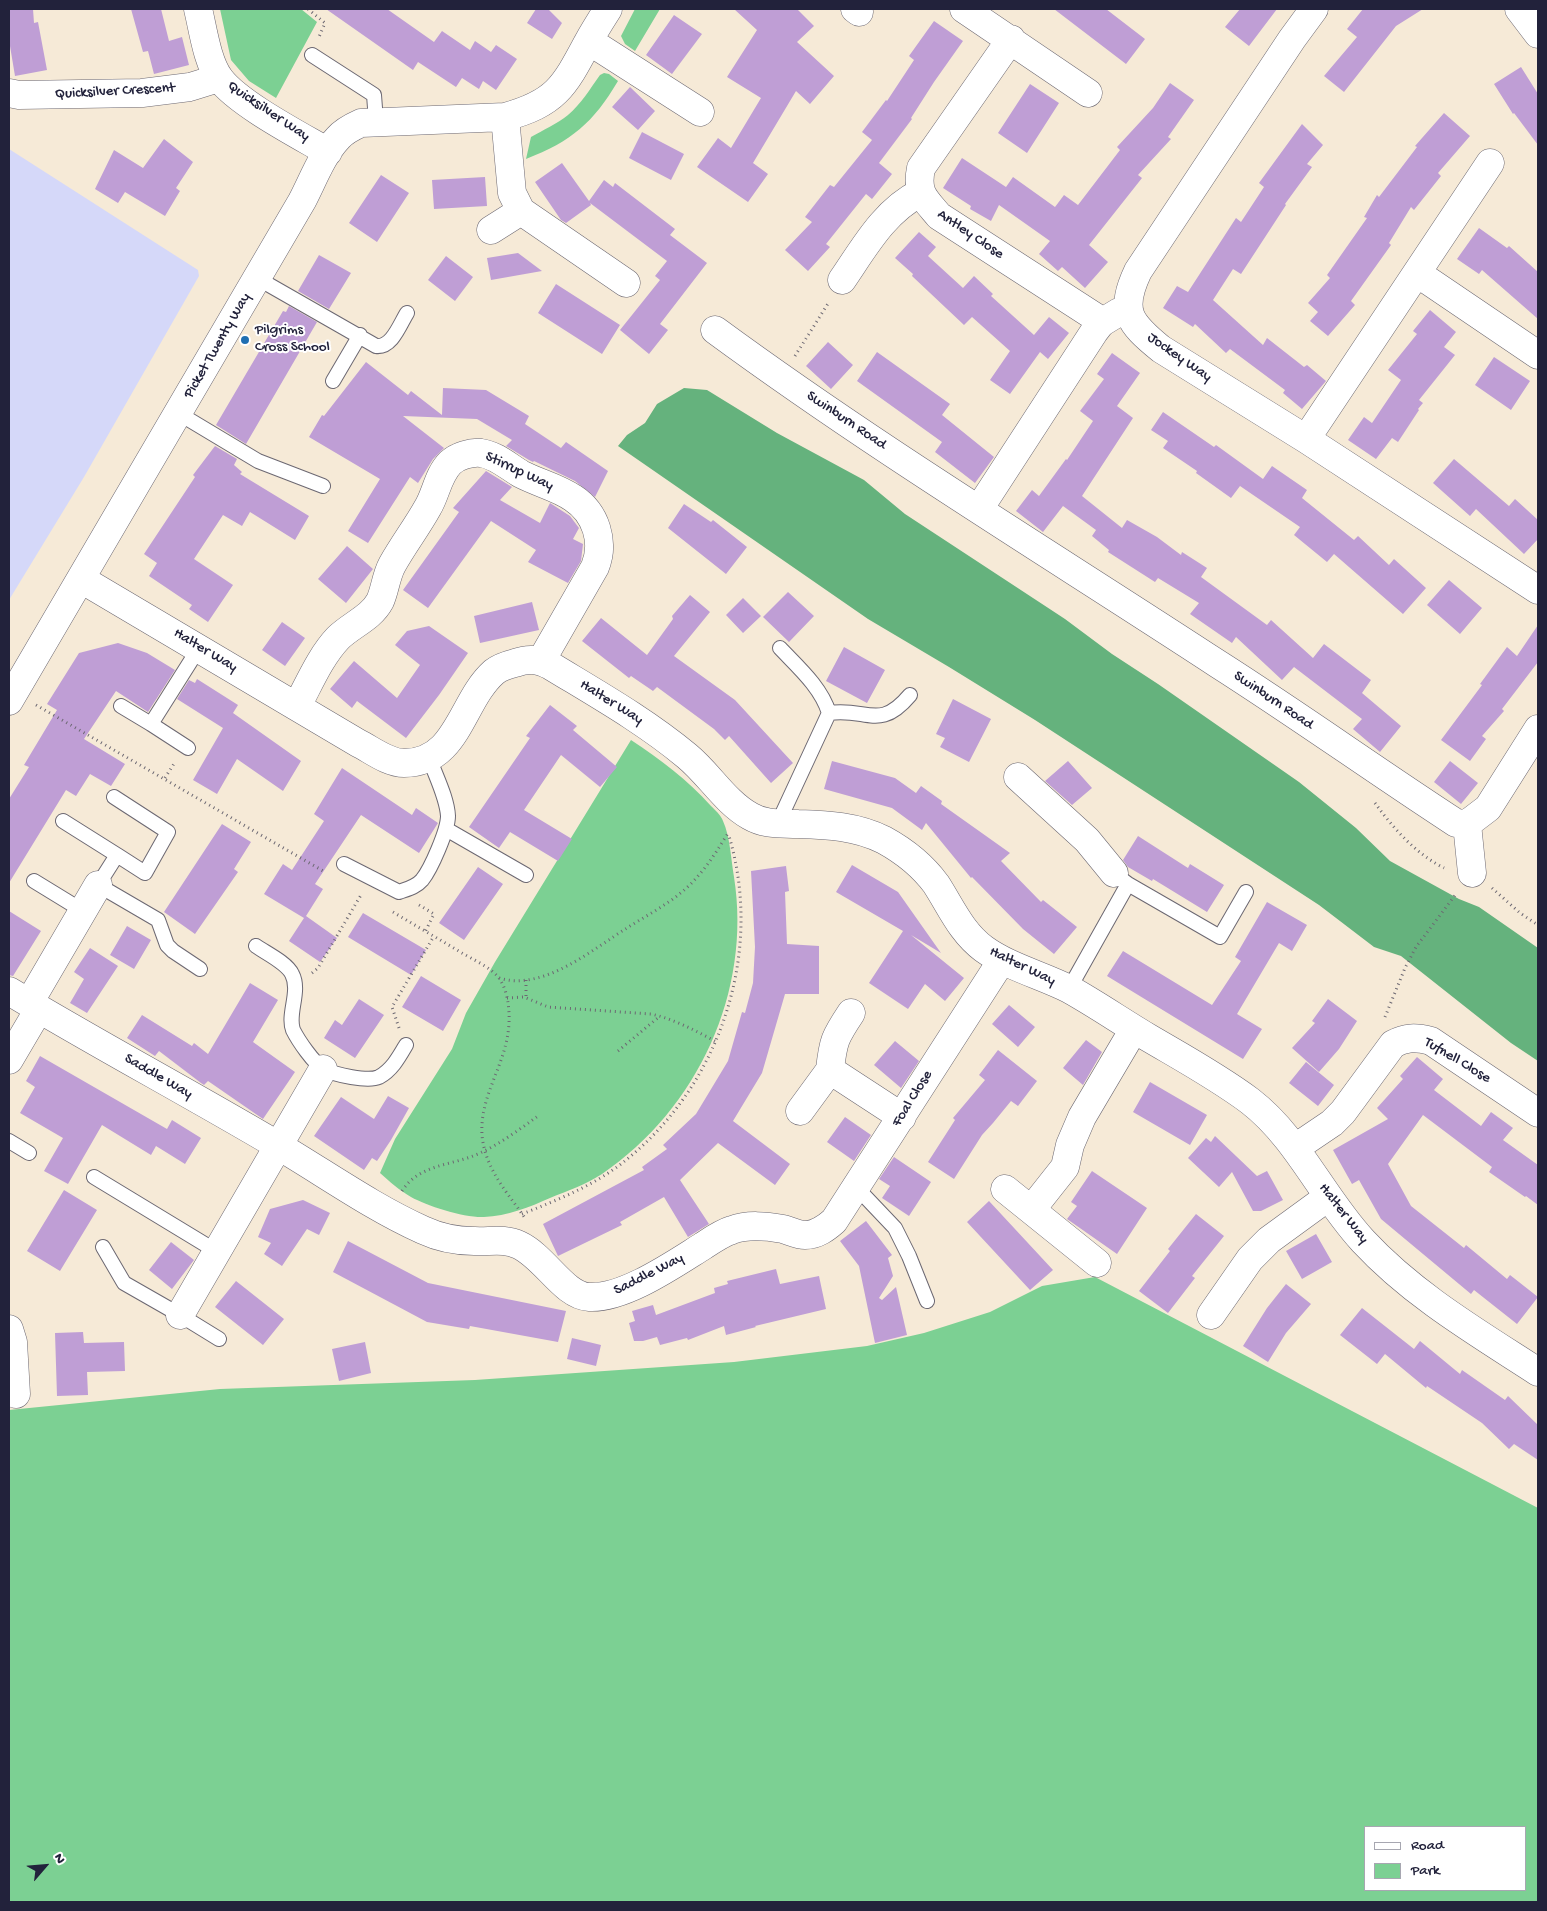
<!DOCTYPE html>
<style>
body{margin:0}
#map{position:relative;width:1547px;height:1911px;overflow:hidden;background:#f6ead7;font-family:"Gochi Hand",sans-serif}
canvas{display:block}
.frame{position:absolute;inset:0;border:10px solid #22223b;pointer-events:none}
.legend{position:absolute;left:1364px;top:1826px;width:162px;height:65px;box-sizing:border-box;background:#fff;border:1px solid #a7a7b1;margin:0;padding:6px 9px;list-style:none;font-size:15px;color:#22223b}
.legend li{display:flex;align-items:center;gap:10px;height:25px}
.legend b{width:25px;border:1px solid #a7a7b1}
.north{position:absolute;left:20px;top:1841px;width:50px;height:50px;-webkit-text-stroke:4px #fff;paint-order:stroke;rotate:63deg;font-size:14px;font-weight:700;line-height:20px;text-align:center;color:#22223b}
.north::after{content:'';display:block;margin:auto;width:18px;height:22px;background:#22223b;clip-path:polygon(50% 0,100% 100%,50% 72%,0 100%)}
</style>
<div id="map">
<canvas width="1547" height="1911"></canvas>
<div class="frame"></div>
<ul class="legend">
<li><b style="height:6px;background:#fff"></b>Road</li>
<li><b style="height:14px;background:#7cd093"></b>Park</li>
</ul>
<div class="north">N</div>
</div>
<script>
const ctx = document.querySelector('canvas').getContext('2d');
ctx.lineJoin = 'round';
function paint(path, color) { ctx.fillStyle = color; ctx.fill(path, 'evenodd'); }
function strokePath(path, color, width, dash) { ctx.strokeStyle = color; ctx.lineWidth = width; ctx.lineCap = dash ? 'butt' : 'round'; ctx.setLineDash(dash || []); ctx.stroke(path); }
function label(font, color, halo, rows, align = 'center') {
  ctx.font = font + ' "Gochi Hand",sans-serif'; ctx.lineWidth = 4; ctx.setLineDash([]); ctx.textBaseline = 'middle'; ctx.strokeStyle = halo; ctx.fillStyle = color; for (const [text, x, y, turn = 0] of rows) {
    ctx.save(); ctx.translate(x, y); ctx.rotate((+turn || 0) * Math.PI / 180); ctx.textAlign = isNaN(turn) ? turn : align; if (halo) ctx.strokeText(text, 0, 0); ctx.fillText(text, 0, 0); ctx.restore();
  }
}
paint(new Path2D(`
 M9 149 198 270 199 276 84 477 9 600Z`), '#d5d8f9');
paint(new Path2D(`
 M220 9H301L317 22 276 98 249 81 231 60Z
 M635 9H660L635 51 625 44 621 36Z
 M604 73 609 74 618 81C593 123 572 141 526 159L531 137C543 130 557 124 568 115 581 104 590 89 600 75Z
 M631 740C660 759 688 780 711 806 715 810 721 815 723 821 730 836 731 860 734 877 752 991 698 1109 602 1174 587 1184 567 1191 550 1198 530 1207 507 1216 484 1217 465 1218 427 1206 411 1197 399 1190 390 1182 380 1173L395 1139 452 1049 466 1013 495 962Z
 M1095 1277 1538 1508V1902H9V1410L220 1389 475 1380 734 1362 867 1346 924 1333 990 1312 1042 1286ZM1526 1827V1890H1366V1827Z`), '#7cd093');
paint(new Path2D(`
 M684 388 707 390 777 433 864 480 905 514 1065 619 1112 654 1158 684 1299 782 1356 828 1390 861 1459 899 1479 907 1538 948V1061L1511 1043 1401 956 1374 947 1319 905 1035 720 949 667 868 619 618 446 627 435 645 423 657 404Z`), '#65b27d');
paint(new Path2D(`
 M9 9H33L34 23 38 22 47 70 15 76 9 40Z
 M131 9H161L169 41 182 37 189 65 154 74 148 51 143 52Z
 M326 9H387L434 42 442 31 470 50 475 41 491 52 496 45 517 59 496 90 483 81 479 89 462 78 456 87 418 62 413 70Z
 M536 9H548L562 23 552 39 527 23Z
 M734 9H797L814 26 797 42 834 76 810 104 796 91 753 163 768 174 748 202 697 167 718 138 731 148 761 98 727 77 757 30Z
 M1054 9H1106L1145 39 1126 64Z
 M1240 9H1277L1249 46 1225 27Z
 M1363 9H1423L1396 26 1344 92 1324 76 1357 37 1347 29Z
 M674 15 702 34 672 74 646 55Z
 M934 21 963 41 934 82 911 118 912 119 879 163 892 174 872 199 866 194 826 244 830 247 808 271 785 250 812 222 805 217 830 185 834 187 872 140 862 132 886 100 887 101 914 60 909 56Z
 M1521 67 1538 94V145L1514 113 1513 114 1494 84Z
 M1170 83 1194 100 1168 137 1171 139 1138 175 1142 178 1089 245 1108 262 1085 288 1062 267 1058 271 1039 254 1050 241 999 205 991 221 970 209 971 206 943 188 962 158 1006 187 1013 177 1055 207 1064 195 1078 205 1120 150 1117 147 1153 108Z
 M1030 84 1059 103 1027 153 998 133Z
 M630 87 655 111 638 130 612 107Z
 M1444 113 1470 136 1438 173 1441 176 1414 210 1411 207 1389 243 1391 245 1351 301 1355 305 1328 336 1310 321 1318 312 1308 303 1330 278 1327 275 1367 218 1364 217 1377 195 1379 197 1417 147 1415 146Z
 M1302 124 1323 145 1307 164 1312 167 1285 204 1286 205 1241 274 1233 269 1213 300 1263 345 1267 338 1304 367 1307 365 1326 381 1302 409 1283 393 1285 390 1230 349 1226 353 1195 324 1193 327 1163 308 1177 286 1188 292 1236 218 1241 222 1264 187 1259 183Z
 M642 132 684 154 671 180 629 158Z
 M164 139 193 162 176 188 180 191 165 216 125 192 118 203 95 189 114 150 143 168Z
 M562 163 589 201 604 180 613 187 615 183 675 229 670 235 707 263 660 324 668 330 649 354 620 330 660 280 655 276 667 261 590 203 591 205 566 223 561 220 535 182Z
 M381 175 409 193 377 242 349 223Z
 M485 177 487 206 434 209 432 180Z
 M1479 228 1507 248 1509 246 1538 272V319L1482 270 1479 274 1457 259Z
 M919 232 936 247 928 256 963 288 974 276 993 294 991 296 1034 335 1049 317 1069 333 1048 359 1040 352 1010 394 990 380 1010 351 972 317 964 325 912 276 913 274 895 258Z
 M518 253 542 271 491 280 487 258Z
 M319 255 351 273 329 309 298 291Z
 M446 256 473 277 455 301 428 280Z
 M556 284 620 325 602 354 538 313Z
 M289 306 317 322 246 444 216 425 283 311 286 312Z
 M1430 310 1456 332 1444 347 1455 355 1419 400 1423 403 1418 409 1419 410 1398 442 1392 438 1376 459 1348 440 1364 417 1372 423 1401 380 1388 370 1417 334 1413 331Z
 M828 342 853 365 831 389 806 366Z
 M877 352 950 404 942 415 994 457 975 483 935 452 942 442 857 381Z
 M1112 353 1140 373 1117 406 1133 418 1082 496 1122 528 1127 520 1157 537 1181 555 1182 552 1207 568 1201 577 1267 625 1271 620 1313 658 1324 644 1371 680 1362 693 1401 726 1380 752 1353 729 1362 719 1294 667 1282 680 1236 637 1232 643 1190 614 1199 603 1158 578 1155 582 1108 552 1109 550 1092 536 1096 530 1063 506 1043 532 1016 511 1032 490 1039 496 1066 459 1067 460 1093 421 1080 411 1104 379 1097 374Z
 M1494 357 1530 381 1511 410 1475 385Z
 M366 362 408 395 411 391 442 415 443 388 486 390 529 416 525 424 561 448 566 442 608 471 595 497 575 481 534 461 533 462 529 460 506 446 512 440 477 419 403 416 444 448 433 459 418 483 410 477 368 543 348 531 380 479 309 437 322 415 324 416Z
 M1163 412 1214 447 1216 445 1263 479 1272 466 1307 490 1302 498 1354 540 1358 536 1389 565 1394 559 1426 588 1403 614 1334 554 1327 562 1294 535 1300 527 1240 486 1231 498 1196 473 1197 471 1163 448 1168 441 1151 430Z
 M215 446 237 459 234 465 242 472 240 474 309 516 295 540 250 512 242 526 223 515 194 559 233 585 208 622 189 609 192 605 149 576 157 563 144 554 195 477 193 475Z
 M1454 459 1509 506 1515 499 1538 520V539L1524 554 1476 509 1470 516 1433 483Z
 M486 471 512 487 500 500 540 523 550 503 570 516 579 528 573 539 583 544 581 561 568 583 528 562 536 550 491 521 428 608 403 590 459 512 453 508Z
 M684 504 711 522 713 520 747 547 726 574 668 528Z
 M347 546 373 569 346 603 318 579Z
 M1449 580 1482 608 1460 634 1427 605Z
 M788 592 814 616 789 642 763 617Z
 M690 595 710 612 674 656 735 700 793 763 771 783 729 736 725 740 714 729 657 687 653 691 631 676 629 678 582 641 601 618 647 655 673 619 672 616Z
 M743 598 761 616 743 633 726 615Z
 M532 602 539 630 480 643 474 616Z
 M282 622 305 638 285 666 262 650Z
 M1538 625V662L1502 709 1504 711 1482 736 1486 739 1470 761 1441 740 1482 685 1480 684 1507 647 1517 656Z
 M429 626 468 653 439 695 406 738 357 701 352 708 330 689 354 661 397 698 420 665 395 645 407 631Z
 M118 643 147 653 175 670 148 712 116 691 84 739 125 764 111 786 90 774 76 796 66 790 9 883V799L29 767 24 765 57 710 47 704 79 653Z
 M844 647 885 670 867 703 826 681Z
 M197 679 238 705 233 713 301 761 283 791 237 759 217 794 193 780 223 728 177 699 189 680 195 683Z
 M953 699 991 719 969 762 940 747 945 738 936 734Z
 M550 705 577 726 573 730 617 767 600 787 561 755 524 810 572 839 558 861 510 832 499 848 469 827 530 738 526 736Z
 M832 761 895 778 916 793 921 786 942 801 941 804 1010 853 1001 861 1041 902 1043 900 1077 927 1054 954 1023 929 972 877 971 878 926 823 922 830 892 808 824 789Z
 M1068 761 1092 788 1072 805 1045 781Z
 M1450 761 1478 783 1461 804 1434 782Z
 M342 768 412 815 416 808 438 823 419 853 361 815 315 884 323 889 306 916 337 938 320 962 289 941 304 918 264 894 283 864 292 870 324 821 314 814Z
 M222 824 251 842 234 869 238 872 195 934 164 912Z
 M1138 836 1188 868 1190 864 1224 885 1207 912 1153 879 1152 881 1128 867 1123 860Z
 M852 865 898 892 941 953 911 935 964 978 945 1001 925 984 908 1009 869 983 903 931 836 892Z
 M786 866 789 891 785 892 787 944 819 946V994H785L762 1073 733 1121 790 1164 775 1185 718 1143 680 1180 709 1224 688 1237 664 1197 620 1222 622 1225 558 1256 543 1224 644 1170 642 1167 667 1149 663 1145 696 1114 728 1061 742 1012 745 1013 753 983 755 947 751 871Z
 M478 867 503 884 464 940 439 923Z
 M1267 902 1307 925 1292 951 1279 943 1237 1014 1262 1029 1243 1059 1107 976 1123 951 1212 1005 1241 961 1235 957Z
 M9 911 41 931 13 976 9 975Z
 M363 913 426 950 411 975 348 937Z
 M127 926 151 940 134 969 110 955Z
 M90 948 118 966 87 1013 70 1003 84 979 74 972Z
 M421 976 461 1000 443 1031 402 1007Z
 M250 983 278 1000 253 1042 295 1072 263 1119 208 1081 204 1085 201 1083 159 1051 155 1056 127 1038 142 1015 192 1046 194 1043 208 1054Z
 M359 999 384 1015 355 1058 324 1038 335 1020 342 1025Z
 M1328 999 1357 1021 1339 1049 1319 1072 1292 1048 1315 1023 1312 1021Z
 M1009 1005 1035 1027 1018 1047 992 1024Z
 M1086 1040 1102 1052 1083 1085 1063 1068Z
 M895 1041 919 1061 901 1088 874 1065Z
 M998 1050 1037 1081 1018 1106 1011 1101 993 1123 982 1135 954 1179 928 1162 955 1120 953 1118 985 1080 979 1075Z
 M40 1056 167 1129 172 1120 201 1138 185 1164 156 1146 151 1155 102 1125 68 1184 44 1171 63 1138 20 1113 35 1087 26 1081Z
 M1417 1057 1443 1079 1434 1090 1481 1126 1491 1112 1513 1128 1503 1140 1538 1165V1205L1526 1196 1525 1197 1489 1172 1492 1167 1423 1115 1388 1164 1411 1206 1464 1248 1466 1245 1507 1279 1510 1275 1538 1297 1517 1324 1474 1290 1471 1294 1381 1219 1359 1180 1352 1184 1333 1150 1388 1119 1377 1108 1403 1079 1400 1076Z
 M1306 1062 1334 1085 1318 1106 1289 1083Z
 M1150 1082 1207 1115 1190 1145 1133 1112Z
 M388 1096 409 1108 391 1140 377 1161 372 1158 364 1170 314 1136 341 1097 374 1119Z
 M845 1117 871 1135 854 1161 827 1142Z
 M1215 1136 1257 1176 1267 1171 1283 1200 1261 1211H1253L1232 1172 1219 1187 1188 1158 1206 1138 1211 1142Z
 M894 1157 931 1182 909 1216 882 1198 890 1186 879 1179Z
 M1092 1171 1147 1208 1117 1254 1067 1219 1077 1206 1071 1202Z
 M64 1190 97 1210 60 1271 27 1251Z
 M303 1200 330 1213 319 1235 307 1229 282 1266 264 1254 271 1243 258 1237 270 1209Z
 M989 1201 1053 1270 1030 1290 967 1222Z
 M1196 1214 1224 1236 1192 1276 1195 1278 1168 1313 1139 1291 1170 1251 1168 1249Z
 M866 1221 892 1255 888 1258 893 1276 879 1298 882 1300 896 1287 907 1335 875 1343 859 1266 840 1241Z
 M1316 1234 1332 1262 1302 1279 1286 1251Z
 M348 1241 428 1283 566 1311 558 1342 470 1326 469 1329 427 1322 333 1272Z
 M171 1242 194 1260 172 1289 149 1270Z
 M776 1269 780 1284 819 1276 826 1309 755 1326 756 1327 726 1335 724 1326 688 1340 687 1338 660 1345 657 1337 643 1341H634L629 1323 635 1321 632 1311 653 1305 656 1315 715 1293 714 1288 728 1284 727 1281Z
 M236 1281 284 1319 263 1345 215 1307Z
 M1286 1284 1311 1304 1286 1333 1268 1362 1243 1346 1267 1308Z
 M1362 1308 1414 1349 1420 1341 1460 1374 1462 1370 1505 1400 1508 1396 1538 1425V1460L1514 1444 1509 1449 1482 1423 1427 1386 1426 1388 1385 1354 1377 1364 1340 1335Z
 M83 1332 84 1343 124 1342 125 1371 87 1372 88 1395 57 1396 55 1333Z
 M572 1338 601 1345 596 1366 567 1359Z
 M365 1342 371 1373 339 1381 332 1349Z`), '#bf9ed5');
const lane = new Path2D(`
 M312 55 374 95 376 121
 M257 278 376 346C392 348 400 324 407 313
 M333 381 360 335
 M178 413 258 461 323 486
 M121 706 151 724 199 648
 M829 713C867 707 879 732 910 695
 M151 724 188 748
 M114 797 168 832 145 873 117 855
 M63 821 117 855 98 885 158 920 167 945 173 951 200 969
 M778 823 829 713C821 687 798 667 780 648
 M446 829 526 875
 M344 864 399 892C407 889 416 887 422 880 431 869 448 830 448 816 447 797 435 775 429 757
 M34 881 83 911
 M1128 884 1220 937 1246 892
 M256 946C266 953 287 963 292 974 301 991 287 1014 293 1030 298 1040 314 1064 324 1069 335 1075 368 1082 379 1077 392 1070 399 1057 406 1045
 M1069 989 1128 884 1120 878
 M9 1141 29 1153
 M94 1177 216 1251
 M857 1188 895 1228 909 1256 927 1301
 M103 1247 124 1283 180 1315 219 1339`);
const street = new Path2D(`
 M198 9C203 29 207 62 220 79 239 104 299 135 328 152
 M855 9 859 12
 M964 9 1088 93
 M1314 9 1292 39 1138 271C1119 311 1129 323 1161 349L1306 439 1538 590
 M1519 9 1538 34
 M1011 39 921 168C916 193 924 198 939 216L1103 322
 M589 41 700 112
 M9 93 19 95 142 93 190 87 219 78
 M505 117 512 193 521 211 626 283
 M491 230 521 211
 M1417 273 1538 355
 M842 280C864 248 884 211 920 193
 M715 330C877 449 1050 554 1218 664 1298 715 1376 771 1456 823L1467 824 1488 808 1538 729
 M1306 439 1490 163
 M979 509 1094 332 1101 323 1119 312
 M81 579 358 743C372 750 388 763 404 763 458 763 461 701 494 672 500 667 507 665 515 663 529 658 538 659 551 666 597 694 645 721 687 756 709 774 725 802 750 816 765 825 781 823 798 824 828 825 856 826 884 840 904 851 922 865 936 884 951 907 961 932 984 949 1009 967 1041 975 1069 989 1096 1004 1122 1022 1149 1038 1183 1058 1218 1077 1250 1101 1298 1138 1322 1197 1363 1241 1413 1295 1478 1333 1538 1372
 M9 701 302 201C313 180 322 155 338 138 344 131 352 127 361 123L505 117C556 103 564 87 588 42 594 31 601 20 608 9
 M297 706C309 684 320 657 338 638 351 625 371 618 380 601 385 590 386 576 392 565 403 545 417 527 428 507 436 494 438 475 450 463 457 456 471 452 481 453 496 455 509 467 521 474 538 483 557 487 573 498 596 513 605 542 595 567L541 661
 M1018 777 1087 840 1114 873
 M1467 824 1472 873
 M9 991C97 1044 189 1093 277 1145 326 1174 372 1207 423 1230 438 1237 457 1241 474 1241 490 1242 504 1238 519 1245 545 1257 564 1296 589 1297 624 1299 674 1264 703 1246 712 1240 722 1233 732 1230 748 1224 766 1226 783 1229 790 1231 798 1235 805 1235 817 1235 826 1228 834 1221L1002 960
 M29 1003 98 885
 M851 1013C835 1037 833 1041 830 1070L902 1117
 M9 1060 39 1009
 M800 1111 830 1070
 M1295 1148 1332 1123 1343 1112 1393 1044C1406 1037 1416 1037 1431 1041L1538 1113
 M1005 1189 1097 1263
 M1031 1210 1065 1167 1070 1145 1082 1117 1134 1029
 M180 1315 323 1069
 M1211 1315 1250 1259 1269 1240 1328 1197
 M9 1329 13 1342 16 1394`);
strokePath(lane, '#6c6872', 16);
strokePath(street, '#6c6872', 29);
strokePath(new Path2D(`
 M308 9 325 23 319 37
 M795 356 829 302
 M36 705 325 872
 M165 778 175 762
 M1375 803C1393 828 1416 854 1444 868
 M1492 888 1520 913 1538 925
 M419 905 434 914 425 932
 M393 912C416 926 439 939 462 953 474 960 490 967 499 978 504 985 507 995 508 1003 516 1056 479 1088 482 1135 485 1169 507 1192 525 1218
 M312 973 318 968 361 895
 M499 978C543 992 593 949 627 928 652 912 679 899 698 876 710 863 719 847 729 832
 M526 980V998
 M507 998 524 997 548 1007 651 1014C674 1019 694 1030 715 1041
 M1385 1017 1405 968 1416 947 1456 894
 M399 1028 392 1007 434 936
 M618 1051 660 1016
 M402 1191C420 1163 453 1166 480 1153 500 1144 520 1129 538 1116
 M522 1214C555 1201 588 1188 617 1167 718 1092 765 956 729 836`), '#6c6872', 3, [1, 4]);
strokePath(lane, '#fff', 14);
strokePath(street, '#fff', 28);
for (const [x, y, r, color] of [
 [245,340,5,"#1f6fb2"]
]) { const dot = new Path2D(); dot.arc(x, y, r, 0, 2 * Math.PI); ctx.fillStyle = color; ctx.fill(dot); strokePath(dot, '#fff', 2); }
label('15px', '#22223b', '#fff', [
 ["Quicksilver Crescent",115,92,-3],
 ["Quicksilver Way",268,112,34],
 ["Antley Close",970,235,34],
 ["Picket Twenty Way",218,346,-60],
 ["Jockey Way",1179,358,35],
 ["Swinburn Road",846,421,34],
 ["Stirrup Way",519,472,25],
 ["Halter Way",205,651,31],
 ["Swinburn Road",1273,701,34],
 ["Halter Way",611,703,32],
 ["Halter Way",1022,967,26],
 ["Tufnell Close",1457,1061,31],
 ["Saddle Way",158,1077,30],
 ["Foal Close",913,1099,-58],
 ["Halter Way",1343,1214,52],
 ["Saddle Way",649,1275,-27]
]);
label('15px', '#22223b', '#fff', [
 ["Pilgrims",255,331],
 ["Cross School",255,348]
], 'left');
</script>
